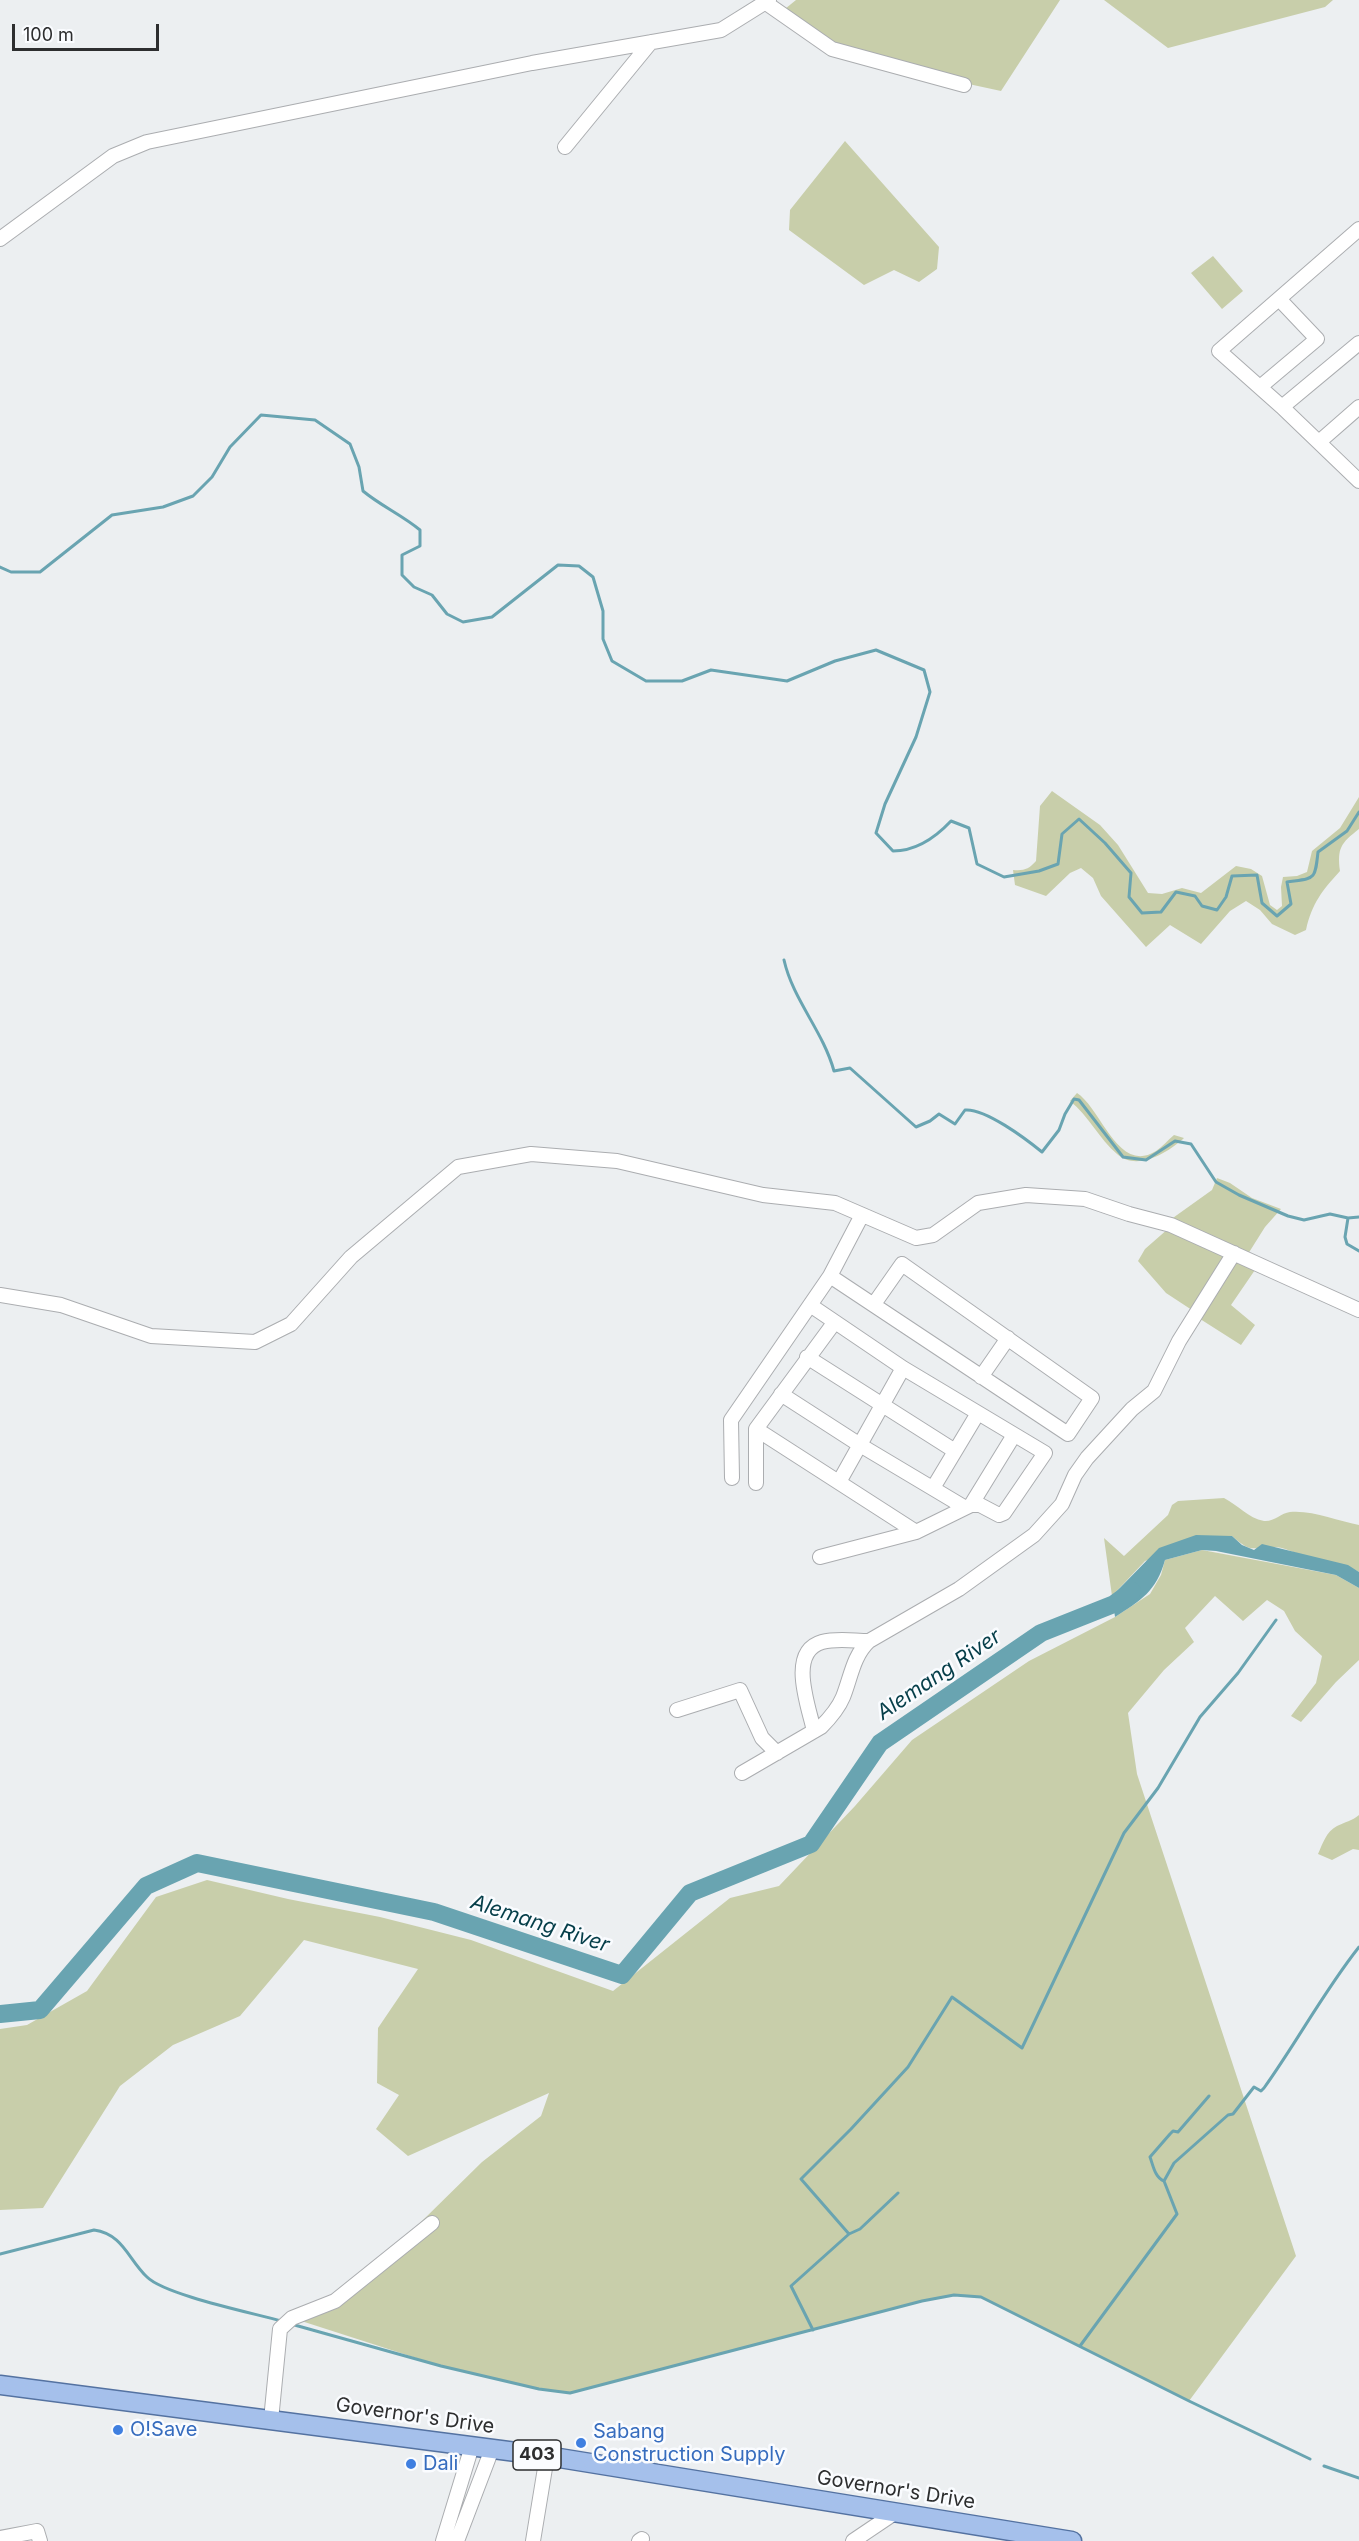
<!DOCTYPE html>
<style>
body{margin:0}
#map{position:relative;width:1359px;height:2541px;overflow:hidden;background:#eceff1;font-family:Inter,sans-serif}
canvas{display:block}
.scale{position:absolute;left:12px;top:24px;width:147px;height:27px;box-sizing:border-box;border:3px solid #2d2e2f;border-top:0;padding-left:8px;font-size:18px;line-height:21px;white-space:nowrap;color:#2d2e2f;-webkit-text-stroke:4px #fafcff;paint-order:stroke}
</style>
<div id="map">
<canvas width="1359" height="2541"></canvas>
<div class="scale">100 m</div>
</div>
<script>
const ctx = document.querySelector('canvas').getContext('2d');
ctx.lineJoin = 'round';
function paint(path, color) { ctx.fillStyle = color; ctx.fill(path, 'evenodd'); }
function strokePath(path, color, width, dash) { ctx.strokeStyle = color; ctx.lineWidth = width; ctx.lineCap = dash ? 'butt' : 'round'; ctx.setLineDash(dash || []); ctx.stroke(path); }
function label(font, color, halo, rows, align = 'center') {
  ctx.font = font + ' Inter,sans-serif'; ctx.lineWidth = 5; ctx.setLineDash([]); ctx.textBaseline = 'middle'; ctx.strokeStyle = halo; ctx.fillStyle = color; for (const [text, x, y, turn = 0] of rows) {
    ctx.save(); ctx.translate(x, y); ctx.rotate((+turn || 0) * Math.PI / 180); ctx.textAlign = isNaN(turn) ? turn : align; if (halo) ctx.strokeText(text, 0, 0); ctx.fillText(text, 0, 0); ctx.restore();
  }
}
paint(new Path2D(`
 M796 0H1060L1001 91 927 75 832 49 780 13Z
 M1104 0H1333L1325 7 1168 48Z
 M845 141 939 247 937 269 919 282 894 270 864 285 789 230 790 210Z
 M1213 256 1243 291 1222 309 1191 273Z
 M1052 791 1100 825 1118 845 1148 893 1162 894 1182 888 1201 893 1236 866 1251 869 1262 876 1270 905 1277 910 1282 906 1281 887 1283 877 1297 876 1307 872 1312 851 1340 828 1359 797V829C1341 843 1337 848 1340 871 1322 891 1312 903 1306 930L1295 935 1272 924 1260 910 1246 901 1230 911 1201 944 1170 925 1146 947 1101 896 1093 878 1081 868 1070 873 1046 896 1015 885 1013 870C1024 871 1029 869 1036 861L1040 806Z
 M1077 1093C1101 1108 1118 1175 1156 1151 1162 1147 1168 1140 1174 1135L1184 1138C1169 1152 1137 1172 1117 1154 1099 1139 1089 1116 1070 1101Z
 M1217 1178 1230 1183 1252 1198 1281 1209 1265 1227 1248 1254 1170 1220 1212 1190Z
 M1169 1228 1257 1267 1231 1305 1255 1325 1241 1345 1197 1317 1198 1314 1166 1293 1138 1261 1145 1249Z
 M1224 1498C1238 1505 1248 1518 1264 1521 1274 1522 1281 1513 1290 1512 1313 1510 1337 1521 1359 1525V1572C1341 1561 1321 1561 1301 1555 1293 1552 1283 1547 1274 1547 1250 1546 1254 1555 1232 1536L1218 1537 1145 1561 1112 1596 1104 1538 1124 1556 1168 1515 1172 1505 1178 1501Z
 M1202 1550 1336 1575 1359 1588V1660L1336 1682 1301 1722 1291 1716 1316 1683 1322 1656 1295 1631 1284 1611 1267 1600 1243 1621 1215 1596 1185 1628 1194 1642 1164 1670 1128 1713 1137 1774 1296 2256 1189 2401 981 2297 954 2295 922 2301 570 2393 539 2389 441 2366 292 2318 363 2279 482 2162 541 2116 549 2093 408 2156 376 2129 399 2095 377 2083 378 2028 418 1969 304 1940 240 2016 173 2045 120 2086 43 2208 0 2210V2029L27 2025 87 1991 156 1897 207 1880 288 1899 380 1917 471 1940 613 1991 730 1898 779 1886 855 1806 912 1740 1029 1661 1115 1617 1150 1594 1161 1575 1165 1560Z
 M1359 1815V1850L1353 1849 1332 1860 1318 1854C1323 1843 1326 1832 1337 1826 1345 1822 1352 1821 1359 1815Z`), '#c8ceaa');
paint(new Path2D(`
 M1196 1535 1232 1536 1242 1545 1254 1550 1262 1544 1348 1565 1359 1572V1588L1336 1575 1216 1551 1202 1550 1165 1560C1156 1592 1141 1600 1115 1617L1112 1596 1159 1548Z`), '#69a4b1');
strokePath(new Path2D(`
 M0 567 11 572H40L112 515 163 507 193 496 212 477 230 447 261 415 315 420 350 444 359 467 363 491C381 506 402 515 420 530V546L402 555V575L414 587 432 595 447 614 463 622 492 617 558 565 579 566 593 577 603 611V639L612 661 646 681H682L711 670 787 681 835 661 876 650 924 670 930 692 916 737 885 804 876 833 893 851C916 851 935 838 951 821L969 828 977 864 1004 877 1039 871 1058 864 1062 834 1079 819 1105 843 1131 873 1129 897 1142 913 1161 912 1176 892 1195 896 1202 906 1217 910 1226 897 1232 876 1257 875 1262 903 1277 916 1291 904 1287 882C1315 878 1315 881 1318 852L1347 831 1359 812
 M784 960C793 1000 823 1031 834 1071L850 1068 916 1127 930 1121 939 1114 955 1124 965 1110C985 1108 1026 1139 1042 1152L1059 1130 1065 1114 1074 1099 1079 1100 1123 1157 1146 1160 1175 1141 1191 1144 1216 1182 1239 1195 1288 1216 1304 1220 1330 1214 1348 1218 1345 1237 1347 1244 1359 1251
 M1348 1218 1359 1217
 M1164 2181C1155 2178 1153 2165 1150 2157L1170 2134 1173 2131 1178 2132 1209 2096
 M849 2234 801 2179 851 2129 908 2067 952 1997 1022 2048 1124 1833 1158 1788 1200 1717 1238 1673 1276 1620
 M0 2254 94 2230C123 2234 128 2259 147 2277 165 2295 253 2313 281 2321
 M291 2324 441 2366 539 2389 570 2393 922 2301 954 2295 981 2297 1189 2401 1310 2459
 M813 2330 791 2286 849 2234 860 2229 898 2193
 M1080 2346 1177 2214 1164 2181 1174 2163 1228 2115 1233 2114 1254 2087 1261 2091 1264 2088C1297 2042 1324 1991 1359 1947
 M1324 2466 1359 2478`), '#69a4b1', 3);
strokePath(new Path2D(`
 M0 2014 40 2010 146 1886 197 1863 434 1912 622 1975 690 1893 811 1844 880 1743 1041 1633 1114 1604 1132 1591`), '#69a4b1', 18);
const minor = new Path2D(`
 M766 3 832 49 964 85
 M565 147 651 42
 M0 239 113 156 147 142 532 63 721 30 769 0
 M1359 343 1282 407 1359 481
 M1260 387 1317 339 1280 300
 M1282 407 1219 351 1359 229
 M1319 442 1359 407
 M830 1276 1068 1434 1092 1398 902 1264 874 1304
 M0 1295 61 1305 151 1336 255 1342 291 1324 351 1257 458 1167 531 1154 617 1161 763 1195 835 1203 916 1238 933 1235 978 1203 1026 1195 1085 1199 1129 1214 1171 1225 1359 1310
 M807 1357 955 1451
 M981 1377 1008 1338
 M781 1394 860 1445 964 1507
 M756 1429 916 1532 971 1505H980L999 1515 1004 1513 1045 1453 903 1368 810 1305
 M732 1478 731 1420 830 1276 862 1215
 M839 1482 903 1368
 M756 1483V1429L834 1323
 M933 1488 978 1413
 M971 1505 1014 1435
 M820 1557 916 1532
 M677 1710 740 1690 762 1738 777 1753
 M814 1731C809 1707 787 1652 822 1642 837 1638 854 1641 869 1641
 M742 1773 821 1727C830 1718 838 1709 843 1697 851 1677 853 1656 869 1641L959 1589 1034 1535 1062 1504 1075 1475 1087 1458 1132 1409 1154 1391 1179 1341 1234 1253
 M271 2420 280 2329 292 2318 335 2301 432 2223
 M0 2538 37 2531 40 2541
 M443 2541 472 2446
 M457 2541 492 2449
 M533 2541 547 2456
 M639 2541 642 2539
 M853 2541 896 2512`);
const major = new Path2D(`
 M0 2385 547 2456 1072 2541`);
strokePath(minor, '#abadb0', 16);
strokePath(major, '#5472a1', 21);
strokePath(minor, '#fff', 14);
strokePath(major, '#a5c0eb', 18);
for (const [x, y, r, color] of [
 [118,2430,6,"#3f7fe0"],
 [581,2443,6,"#3f7fe0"],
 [411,2464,6,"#3f7fe0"]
]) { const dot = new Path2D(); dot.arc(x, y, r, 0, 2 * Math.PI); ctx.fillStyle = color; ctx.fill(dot); strokePath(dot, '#fafcff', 2); }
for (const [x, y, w] of [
 [537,2455,48]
]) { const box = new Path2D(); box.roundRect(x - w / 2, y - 15, w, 30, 4.5); ctx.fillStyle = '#fafcff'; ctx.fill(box); strokePath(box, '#2d2e2f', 1.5); }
label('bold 18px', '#2d2e2f', null, [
 ["403",537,2455]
]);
label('20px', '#2d2e2f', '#fafcff', [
 ["Governor's Drive",415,2416,8],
 ["Governor's Drive",896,2490,9]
]);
label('20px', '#366cbe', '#fafcff', [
 ["O!Save",130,2430],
 ["Sabang",593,2432],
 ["Construction Supply",593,2455],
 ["Dali",423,2464]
], 'left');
label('italic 21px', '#053e49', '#fafcff', [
 ["Alemang River",939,1675,-34],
 ["Alemang River",540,1924,18]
]);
</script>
